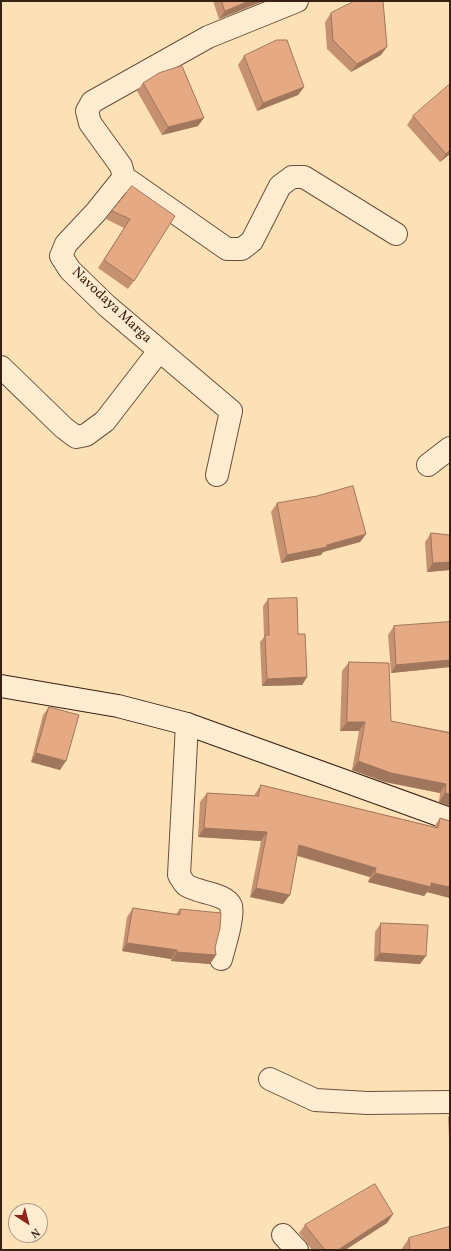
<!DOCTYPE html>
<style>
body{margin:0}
#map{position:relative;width:451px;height:1251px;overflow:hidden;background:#fde1b6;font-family:Vollkorn,serif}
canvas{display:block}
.frame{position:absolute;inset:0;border:2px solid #361f13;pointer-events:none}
.north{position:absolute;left:8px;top:1203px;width:40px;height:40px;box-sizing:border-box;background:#feecd0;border:1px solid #ae9a84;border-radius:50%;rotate:144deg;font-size:11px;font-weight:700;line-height:16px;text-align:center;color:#361f13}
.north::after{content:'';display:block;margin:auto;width:14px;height:18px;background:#8f2418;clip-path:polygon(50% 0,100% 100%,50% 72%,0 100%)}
</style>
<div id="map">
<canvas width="451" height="1251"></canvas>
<div class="frame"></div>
<div class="north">N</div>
</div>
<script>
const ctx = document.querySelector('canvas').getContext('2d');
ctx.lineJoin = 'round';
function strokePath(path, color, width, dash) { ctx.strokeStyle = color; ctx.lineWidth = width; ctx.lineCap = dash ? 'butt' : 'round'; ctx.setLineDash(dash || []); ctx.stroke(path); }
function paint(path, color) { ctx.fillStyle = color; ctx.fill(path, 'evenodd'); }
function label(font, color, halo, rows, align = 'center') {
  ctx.font = font + ' Vollkorn,serif'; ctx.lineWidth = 3; ctx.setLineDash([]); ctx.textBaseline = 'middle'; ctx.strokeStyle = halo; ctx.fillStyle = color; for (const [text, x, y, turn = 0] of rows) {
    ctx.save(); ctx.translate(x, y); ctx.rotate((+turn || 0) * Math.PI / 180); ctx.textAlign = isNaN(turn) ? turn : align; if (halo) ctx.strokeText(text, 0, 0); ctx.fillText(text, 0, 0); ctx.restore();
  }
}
const street = new Path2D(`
 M124 177 227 249H242L252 241 280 186 292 177H304L396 234
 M1 367 64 428 76 437 86 435 105 421 159 351
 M428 465 450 448
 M217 475 231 411 107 306 70 270 61 256 66 244 96 212 124 177 121 166 90 123 87 111 92 102 208 37 297 1
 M187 724 179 875C181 878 183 882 186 885 197 893 226 893 231 906 234 916 224 948 221 959
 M270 1079 315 1100 368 1103 450 1102
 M283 1235 297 1250`);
const secondary = new Path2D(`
 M1 686 118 706 187 724 450 819`);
strokePath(street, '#68503c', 24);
strokePath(secondary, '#361f13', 24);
strokePath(street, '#feecd0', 22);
strokePath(secondary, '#feecd0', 22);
paint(new Path2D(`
 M213 1H262L261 2 219 19Z
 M331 13 381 55 351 72 327 49 325 22Z
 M244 56 304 87 298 95 257 111 238 65Z
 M143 83 198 126 162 135 137 91Z
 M413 116 450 154 440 162 407 125Z
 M132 186 134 281 128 289 98 268 124 228 106 219Z
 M277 503 366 534 360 542 323 552 321 555 281 563 271 512Z
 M431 533 450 535V570L427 572 425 542Z
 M268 599 298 634 307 677 302 685 262 686 260 642 264 637 263 606Z
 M450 622V667L391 673 388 635 394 626Z
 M349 662 391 721 450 732V806L439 802 440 793 385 782 352 770 359 731H340L342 671Z
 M49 707 60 770 31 762 43 715Z
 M261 785 434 827 440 818 450 821V898L427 892 424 896 368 882 370 877 297 856 283 904 250 897 261 841 198 837 200 802 207 793 254 796 255 794Z
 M133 908 176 914 180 909 215 948 216 955 210 964 171 961V959L122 951 127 917Z
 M381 923 420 964 374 961 375 932Z
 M450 1115V1160L448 1117Z
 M393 1214 387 1223 345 1250H312L299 1233 305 1225Z
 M409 1238 450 1250H401Z`), '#c59171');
paint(new Path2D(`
 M249 1H262L261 2 219 19 225 11Z
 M387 47 381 55 351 72 357 64Z
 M304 87 298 95 257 111 263 103Z
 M204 118 198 126 162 135 168 127Z
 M450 150V154L440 162 446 154Z
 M366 534 360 542 323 552 321 555 281 563 287 555Z
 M450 562V570L427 572 433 563Z
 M450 660V667L391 673 396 665Z
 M307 677 302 685 262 686 267 679Z
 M347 722H365L359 731H340Z
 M36 753 66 761 60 770 31 762Z
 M358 761 446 784 440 793 385 782 352 770Z
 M445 793 450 794V806L439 802Z
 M204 828 267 832 261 841 198 837Z
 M299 845 376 868 370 877 293 854Z
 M375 873 431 883 450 887V898L427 892 424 896 368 882Z
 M256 888 290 895 283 904 250 897Z
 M127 943 177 950 171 959 122 951Z
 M177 952 216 955 210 964 171 961Z
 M380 953 426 956 420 964 374 961Z
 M393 1214 387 1223 345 1250H338Z`), '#a0765c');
const building = new Path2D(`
 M222 1H249L225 11Z
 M355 1H383L387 47 357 64 333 40 331 13Z
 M277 40H287L304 87 263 103 244 56Z
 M182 66 204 118 168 127 143 83 159 73Z
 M450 84V150L446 154 413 116Z
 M132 186 175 216 134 281 104 260 130 219 112 211Z
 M353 486 366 534 327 545V547L287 555 277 503 317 496Z
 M431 533 450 535V562L433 563Z
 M297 598 298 634H305L307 677 267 679 265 635H269L268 599Z
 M450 622V660L396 665 394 626Z
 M349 662 389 663 391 721 450 733V794L445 793 446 784 391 773 358 761 365 722H347Z
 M49 707 79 715 66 761 36 753Z
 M261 785 438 828 440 818 450 821V887L431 883V887L375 873 376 868 299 845 290 895 256 888 267 832 204 828 207 793 258 796Z
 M133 908 180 915V909L221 913 220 928 215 948 216 955 177 952V950L127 943Z
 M381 923 428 925 426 956 380 953Z
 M375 1184 393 1214 338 1250H325L305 1225Z
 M449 1227 450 1231V1250H410L409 1238Z`);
paint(building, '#e5a983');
strokePath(building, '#a0765c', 1);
label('14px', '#361f13', '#feecd0', [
 ["Navodaya Marga",111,306,43]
]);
</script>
